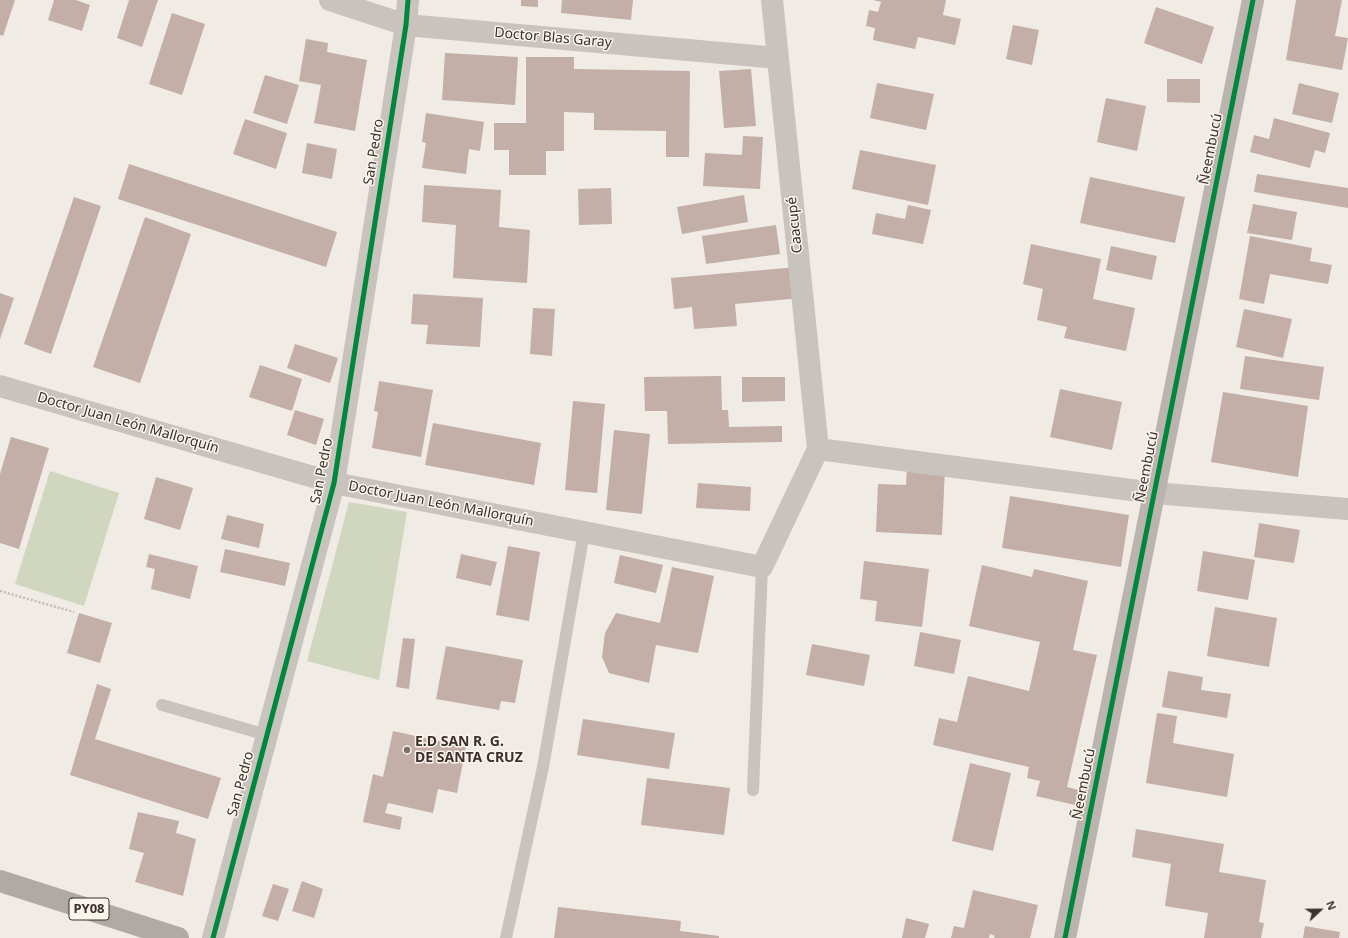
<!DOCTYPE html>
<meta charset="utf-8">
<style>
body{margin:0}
#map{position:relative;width:1348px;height:938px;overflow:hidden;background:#f0ebe5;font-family:"Noto Sans",sans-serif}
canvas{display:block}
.north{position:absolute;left:1300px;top:890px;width:40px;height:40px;-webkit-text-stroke:3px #fbf5ee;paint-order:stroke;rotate:68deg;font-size:11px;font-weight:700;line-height:16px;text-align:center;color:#3b302b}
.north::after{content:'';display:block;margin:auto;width:14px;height:18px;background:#3b302b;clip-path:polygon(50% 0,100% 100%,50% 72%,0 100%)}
</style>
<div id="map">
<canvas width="1348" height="938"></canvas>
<div class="north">N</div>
</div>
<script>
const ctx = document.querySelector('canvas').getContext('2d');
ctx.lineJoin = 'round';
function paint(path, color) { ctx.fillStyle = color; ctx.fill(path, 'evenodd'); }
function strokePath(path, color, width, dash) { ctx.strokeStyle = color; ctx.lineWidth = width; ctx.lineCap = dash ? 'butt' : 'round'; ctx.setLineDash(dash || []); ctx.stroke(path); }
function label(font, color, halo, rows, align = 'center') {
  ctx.font = font + ' "Noto Sans",sans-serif'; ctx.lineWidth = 3; ctx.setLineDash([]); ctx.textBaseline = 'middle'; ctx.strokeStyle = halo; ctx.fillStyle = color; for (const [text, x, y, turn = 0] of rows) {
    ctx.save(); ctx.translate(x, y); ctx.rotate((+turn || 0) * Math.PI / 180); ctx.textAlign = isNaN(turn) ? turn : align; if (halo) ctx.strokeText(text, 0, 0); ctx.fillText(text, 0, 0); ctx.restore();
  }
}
paint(new Path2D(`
 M50 471 119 493 84 606 15 584Z
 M349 502 407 512 379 680 307 661Z`), '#d1d6bf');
paint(new Path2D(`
 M0 0H15L3 36 0 35Z
 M54 0H76L90 5 82 31 48 20Z
 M129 0H158L142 47 117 38Z
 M521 0H538V7L521 6Z
 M562 0H633L631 20 561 13Z
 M873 0H946L943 15 961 19 955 45 918 37 915 49 873 40 875 28 866 26 869 10 878 12 881 2Z
 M1296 0H1342L1335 36 1348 38 1342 70 1286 60Z
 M1156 7 1214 27 1202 64 1144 43Z
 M172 13 205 24 182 95 149 84Z
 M1013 25 1039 30 1032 65 1006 59Z
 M306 39 328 43 327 52 367 60 355 131 314 123 321 85 299 81Z
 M445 53 518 57 515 105 442 100Z
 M526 57H574V69L690 71 689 157H666V131L594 130V113L564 112V151H546V175H509V150H494V123H526Z
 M751 69 756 126 724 128 719 71Z
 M265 75 299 85 287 124 253 113Z
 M1167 79H1200V103L1167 102Z
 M877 83 934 94 926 130 870 118Z
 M1299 83 1339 93 1332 123 1292 114Z
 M1106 98 1146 106 1137 151 1097 142Z
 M426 113 484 122 480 151 469 149 466 174 422 168 426 143 422 142Z
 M1274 118 1330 133 1325 153 1315 150 1310 168 1250 152 1254 135 1269 139Z
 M245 119 287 133 276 169 233 154Z
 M743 136 763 137 760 189 703 186 705 153 742 155Z
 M307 143 337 149 332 179 302 173Z
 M860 150 936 165 928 205 852 189Z
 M129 164 337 232 326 267 118 199Z
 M1257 174 1348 188V208L1254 192Z
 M1090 177 1185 197 1175 243 1080 223Z
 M424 185 501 190 499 227 530 230 527 283 453 278 456 225 422 222Z
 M611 188 612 224 579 225 578 189Z
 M744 195 748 222 682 234 677 207Z
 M74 197 101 206 51 354 24 344Z
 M1253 204 1297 212 1292 240 1247 233Z
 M908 205 931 210 923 244 872 234 876 213 905 219Z
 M145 217 191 234 140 383 93 367Z
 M776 225 780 254 706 264 702 236Z
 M1250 236 1312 248 1310 261 1332 265 1328 284 1270 274 1264 304 1239 299Z
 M1031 244 1101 259 1093 299 1135 308 1126 351 1064 338 1067 327 1037 320 1043 289 1023 284Z
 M1111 246 1157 256 1152 280 1106 270Z
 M798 267 801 298 735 304 737 326 694 329 692 307 674 309 671 278Z
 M0 293 14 298 0 339Z
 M413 294 483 298 480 347 426 344 428 325 411 324Z
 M533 308 555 309 552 356 530 354Z
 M1244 309 1292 319 1283 358 1236 347Z
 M295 344 338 358 330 383 287 368Z
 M1245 356 1324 367 1319 400 1240 389Z
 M260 365 302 379 292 411 249 397Z
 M721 376 722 410H728L729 427 782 426V442L668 444 667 411H645L644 377Z
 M742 377H785V401L742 402Z
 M379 381 433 390 421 457 372 448 378 412 374 411Z
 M1060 389 1122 402 1112 450 1050 437Z
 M1223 392 1308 406 1298 477 1211 462Z
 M573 401 605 404 597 493 565 490Z
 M295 410 324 419 316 445 287 435Z
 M433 423 541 443 534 485 425 465Z
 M614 430 650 434 642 514 606 510Z
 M11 437 49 448 19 549 0 543V474Z
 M907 466 945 468 942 535 876 532 878 484 906 485Z
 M156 477 193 488 180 530 144 519Z
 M698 483 751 487 750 511 696 508Z
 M1010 496 1129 515 1121 567 1002 548Z
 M227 515 264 524 259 548 221 539Z
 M1259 523 1300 530 1294 563 1254 557Z
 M508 546 540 552 529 621 496 615Z
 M225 549 290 563 285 586 220 572Z
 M1203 551 1255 560 1248 600 1197 591Z
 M149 554 198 566 190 599 151 589 155 569 146 567Z
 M461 554 497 562 491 586 456 578Z
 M620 555 663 565 656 593 614 583Z
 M864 561 929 569 922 627 875 621 877 601 860 599Z
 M982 565 1032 577 1034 569 1088 581 1073 650 1097 655 1067 787 1079 790 1075 805 1036 796 1040 781 1027 778 1029 767 933 745 939 718 957 722 968 676 1029 691 1040 642 969 626Z
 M672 567 714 576 698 653 656 645 649 683 609 673 602 657 605 633 616 613 660 623Z
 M1215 607 1277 618 1269 667 1207 656Z
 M79 613 112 623 100 663 67 653Z
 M920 632 961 640 954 674 914 666Z
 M403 638 415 639 409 689 396 687Z
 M812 644 870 655 864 686 806 675Z
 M446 646 523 660 515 703 501 701 499 710 436 699Z
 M1168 671 1203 677 1201 690 1231 694 1227 718 1162 707Z
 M97 684 111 689 95 739 221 778 208 819 70 775Z
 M1157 713 1177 716 1173 743 1234 754 1227 797 1146 783Z
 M583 719 675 733 669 769 577 755Z
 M393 731 466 747 457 793 438 789 433 813 388 803 385 813 402 817 400 830 363 822 373 774 383 777Z
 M970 763 1011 773 993 851 952 841Z
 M647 778 730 788 724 835 641 825Z
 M138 812 179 821 176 833 196 839 183 896 135 882 144 853 129 849Z
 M1136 829 1224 844 1219 872 1266 880 1259 922 1264 923 1261 938H1204L1208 913 1165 906 1171 864 1132 857Z
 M302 881 323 889 314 918 292 911Z
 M273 884 289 889 278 921 262 916Z
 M973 890 1038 905 1030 938H994L995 936 990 934 989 938H951L954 926 964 928Z
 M558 907 681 921 680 931 719 936V938H554Z
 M906 918 929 924 925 938H902Z
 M1305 926 1340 932 1339 938H1303Z`), '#c3afa7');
strokePath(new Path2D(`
 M0 591 74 612`), '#c2bbb6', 2.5, [2, 2]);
strokePath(new Path2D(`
 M162 705 267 735
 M753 790 762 567
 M506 938 543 767 584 532`), '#c9c3be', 12);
strokePath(new Path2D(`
 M330 0 406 25 778 58
 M772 0 818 449
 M0 386 334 483 762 567 818 449
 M818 449 1154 493 1348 509
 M213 938 334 483 406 25 408 0`), '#c9c3be', 22);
strokePath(new Path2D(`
 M1065 938 1253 0`), '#bab3ae', 22);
strokePath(new Path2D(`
 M0 881 178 938`), '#afaaa4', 22);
strokePath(new Path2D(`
 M213 938 334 483 406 25 408 0
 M1065 938 1253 0`), '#00873e', 5);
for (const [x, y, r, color] of [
 [407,750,4,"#7a716c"]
]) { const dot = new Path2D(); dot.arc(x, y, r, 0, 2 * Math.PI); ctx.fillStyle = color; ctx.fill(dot); strokePath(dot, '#fbf5ee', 1.5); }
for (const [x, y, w] of [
 [89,909,40]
]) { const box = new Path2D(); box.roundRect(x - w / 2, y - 11, w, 22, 3); ctx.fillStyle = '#fbf5ee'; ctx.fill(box); strokePath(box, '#3b302b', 1); }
label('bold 13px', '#3b302b', null, [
 ["PY08",89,909]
]);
label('14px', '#3b302b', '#fbf5ee', [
 ["Doctor Blas Garay",553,38,5],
 ["Ñeembucú",1211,149,-79],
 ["San Pedro",374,152,-81],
 ["Caacupé",795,225,-96],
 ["Doctor Juan León Mallorquín",128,423,16],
 ["Ñeembucú",1147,467,-79],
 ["San Pedro",322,471,-79],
 ["Doctor Juan León Mallorquín",441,504,11],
 ["San Pedro",241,784,-75],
 ["Ñeembucú",1084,784,-79]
]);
label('bold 14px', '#3b302b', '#fbf5ee', [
 ["E.D SAN R. G.",415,742],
 ["DE SANTA CRUZ",415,758]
], 'left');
</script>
